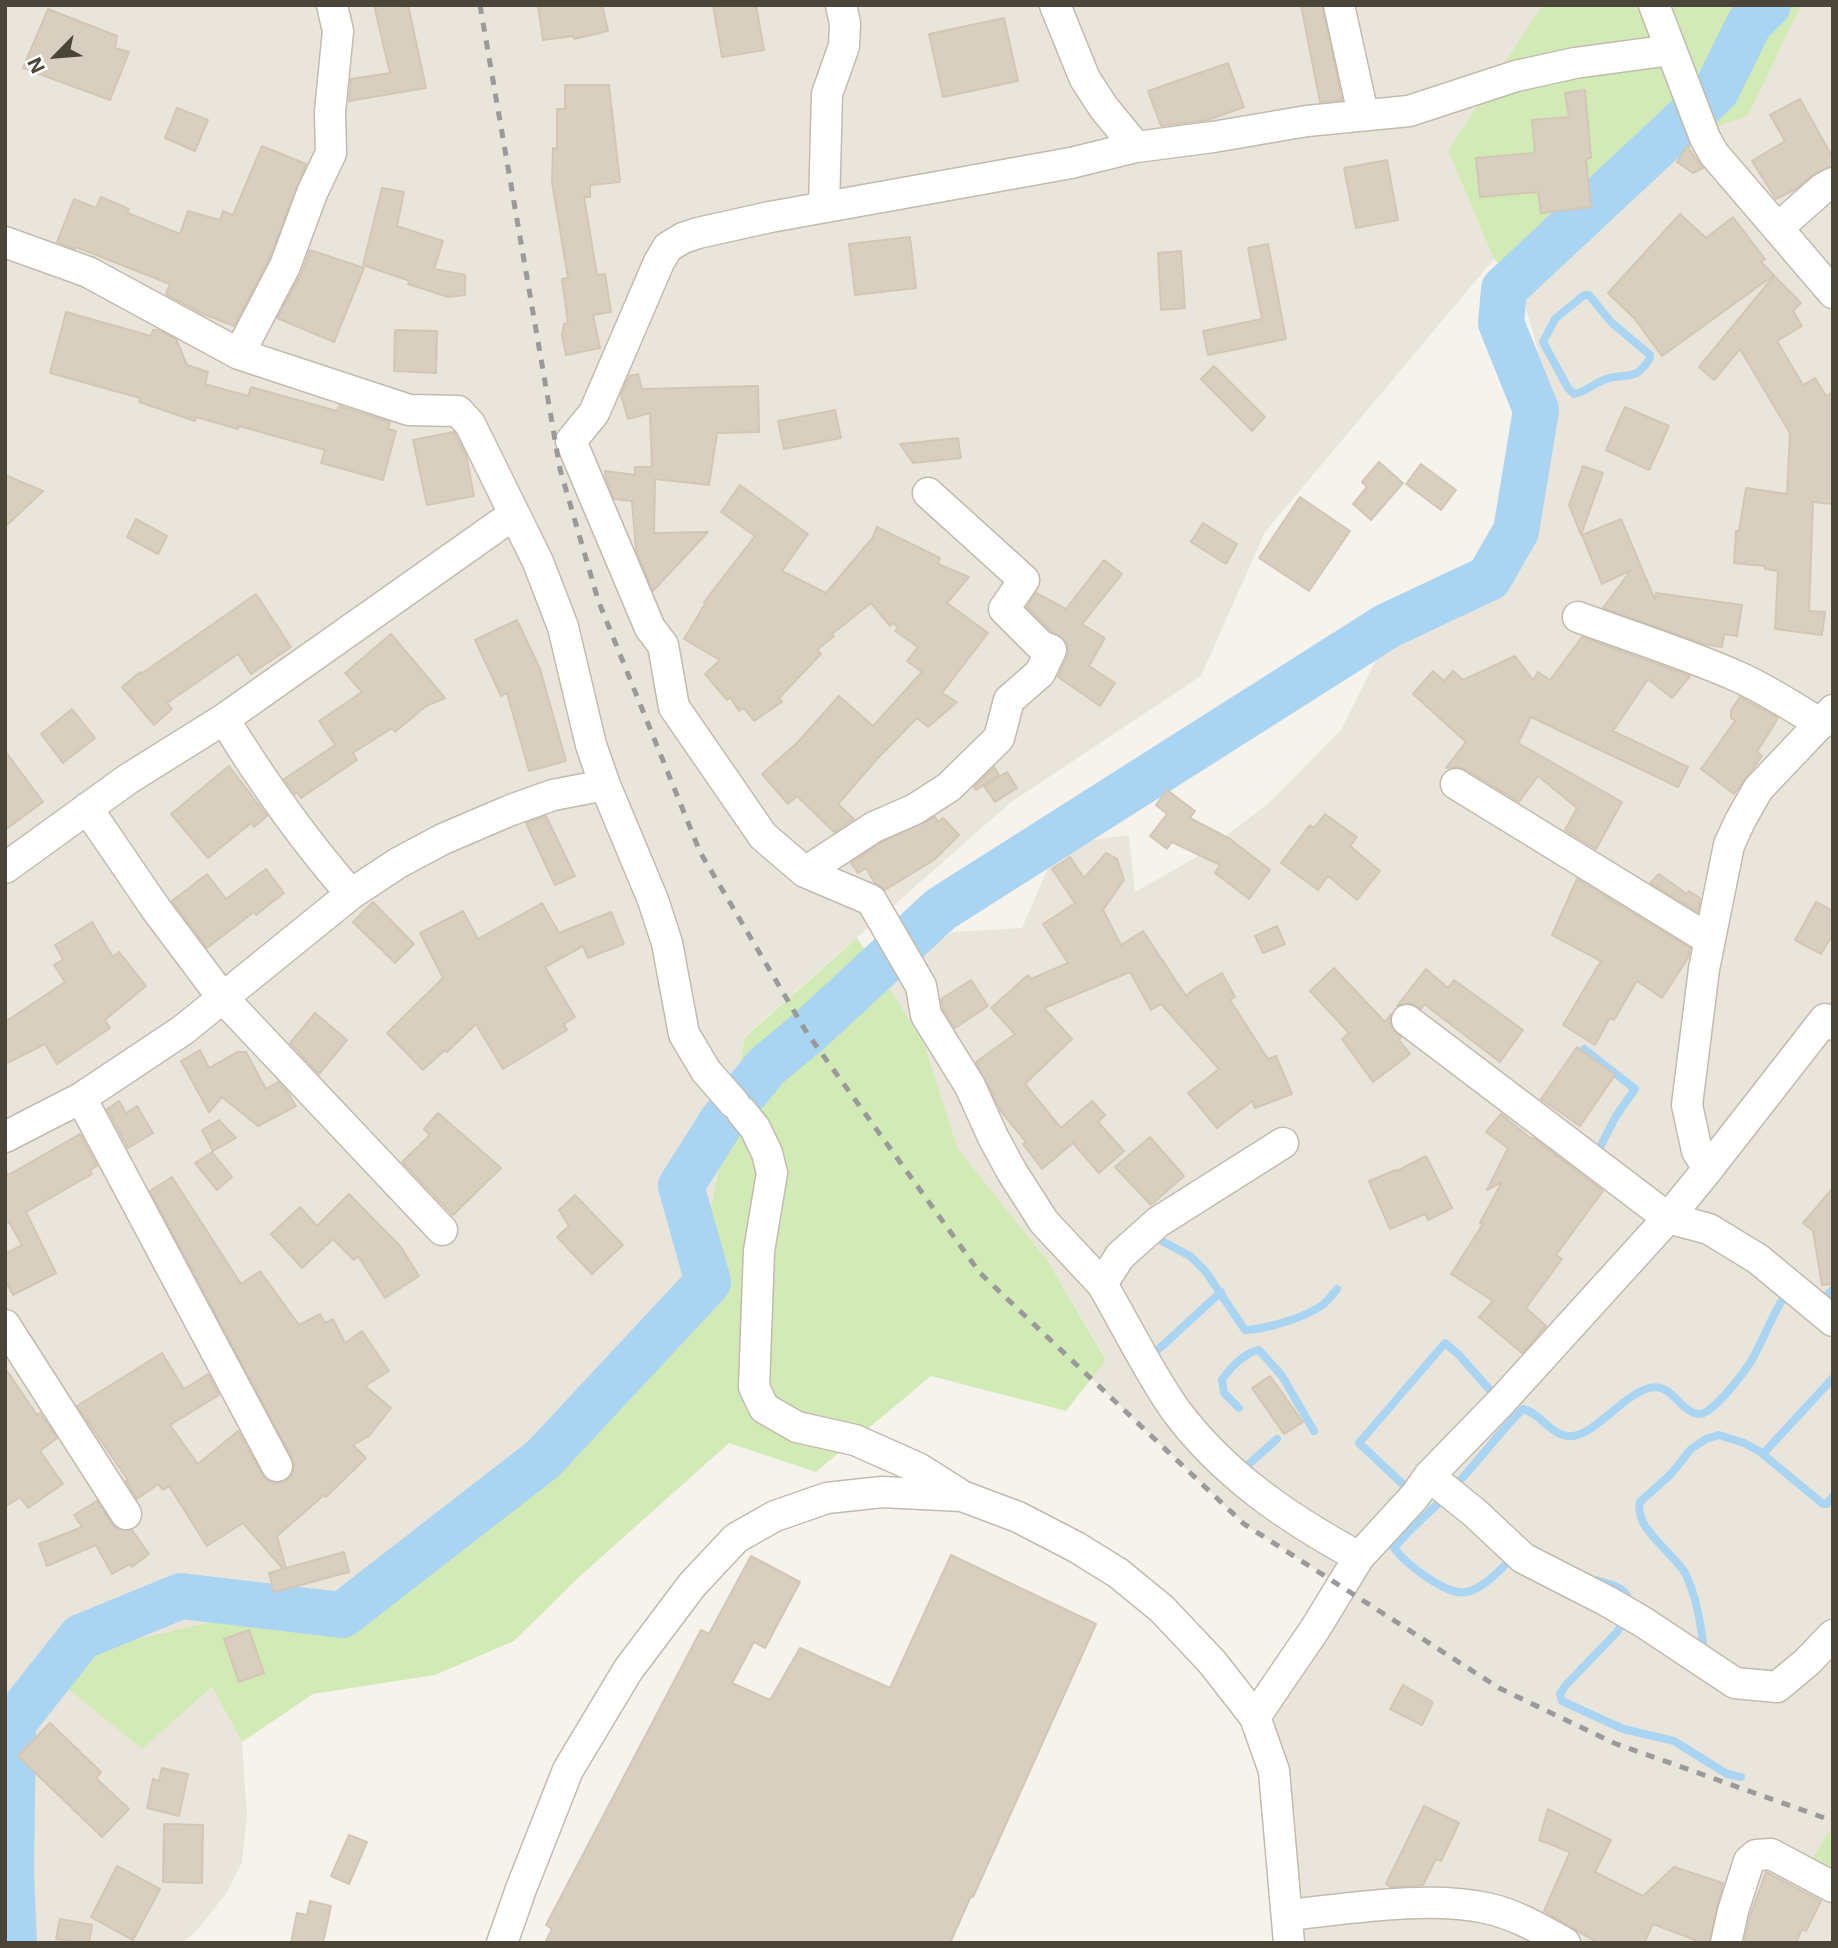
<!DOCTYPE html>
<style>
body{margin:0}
#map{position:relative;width:1838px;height:1948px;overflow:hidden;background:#f6f3ec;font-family:Inter,sans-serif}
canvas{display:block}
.frame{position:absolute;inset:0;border:7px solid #4b4439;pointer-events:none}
.north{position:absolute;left:21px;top:21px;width:70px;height:70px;-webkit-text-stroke:5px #fff;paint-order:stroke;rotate:245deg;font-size:19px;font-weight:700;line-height:28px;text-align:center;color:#4b4439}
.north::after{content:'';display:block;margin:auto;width:24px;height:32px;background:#4b4439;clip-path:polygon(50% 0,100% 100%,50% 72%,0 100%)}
</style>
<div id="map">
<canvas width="1838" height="1948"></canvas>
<div class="frame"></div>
<div class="north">N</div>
</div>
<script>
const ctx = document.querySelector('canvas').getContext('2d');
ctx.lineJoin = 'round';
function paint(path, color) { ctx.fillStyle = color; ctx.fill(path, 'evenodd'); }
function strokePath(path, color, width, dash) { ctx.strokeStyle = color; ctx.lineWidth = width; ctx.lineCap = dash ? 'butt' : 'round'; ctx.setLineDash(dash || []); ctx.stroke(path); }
paint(new Path2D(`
 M5 5H1542L1448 151 1494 259 1265 532 1201 676 1010 803 745 1036 698 1270 410 1575 37 1663 142 1749 212 1687 242 1742 247 1815 242 1862 226 1894 197 1930 182 1943H5Z
 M1801 5H1833V1834L1828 1832 1833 1881V1943H1289L1255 1717 1340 1586 1244 1524 1091 1378 1106 1359 1047 1260 958 1149 924 1043 883 980 953 932 1022 928 1058 845 1129 835 1135 892 1202 854 1270 802 1341 730 1381 650 1468 594 1550 459 1552 401 1521 290 1617 203 1665 144 1748 116Z`), '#eae5da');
paint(new Path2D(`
 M1542 5H1801L1748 116 1665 144 1617 203 1521 290 1494 259 1448 151Z
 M857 938 924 1043 958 1149 1047 1260 1106 1360 1066 1411 931 1376 816 1472 729 1443 578 1578 514 1641 435 1675 313 1694 242 1742 212 1687 142 1749 36 1663 410 1575 698 1271 745 1037Z
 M1828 1832 1833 1834V1881L1813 1859Z`), '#d2eab5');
strokePath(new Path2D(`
 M1584 295H1589L1611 322 1650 355V358C1635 383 1628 372 1606 379 1594 383 1586 392 1574 394L1568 388 1543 342 1555 319Z
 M1584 1049 1635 1089 1616 1116 1595 1157
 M1156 1238 1190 1256 1206 1272 1245 1330C1267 1329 1303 1318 1321 1306 1327 1302 1332 1295 1337 1289
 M1824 1298 1833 1289
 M1151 1356 1221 1292
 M1239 1408 1224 1393 1222 1380C1229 1369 1245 1352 1259 1350L1282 1376 1314 1431
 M1763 1454 1833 1378
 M1240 1472 1277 1439
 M1410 1491 1359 1443 1445 1343 1458 1354 1497 1398
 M1513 1557C1501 1569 1483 1589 1466 1592 1446 1596 1405 1563 1394 1548 1411 1527 1433 1510 1451 1490 1477 1464 1497 1434 1523 1409 1541 1413 1549 1434 1568 1436 1592 1439 1622 1395 1649 1388 1672 1382 1679 1411 1698 1414 1712 1416 1746 1370 1753 1358 1765 1336 1773 1313 1787 1292
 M1596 1580C1611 1585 1630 1587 1629 1606
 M1626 1618 1617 1632 1566 1685 1560 1694 1562 1701 1623 1729 1674 1741 1727 1774 1741 1777
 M1704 1652C1701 1626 1697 1597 1685 1573 1674 1553 1633 1528 1640 1502L1671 1474 1691 1449 1706 1439 1719 1435 1744 1443 1759 1451 1823 1504H1827L1833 1496`), '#a9d4f2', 8);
strokePath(new Path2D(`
 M14 1943 11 1873 13 1723 81 1637 181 1596 342 1615 543 1459 708 1282 681 1186 722 1121 767 1066 807 1033 941 909 1387 626 1489 578 1516 531 1536 410 1501 323 1504 289 1716 91 1749 24 1768 5`), '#a9d4f2', 46);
const building = new Path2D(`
 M374 5H408L426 88 349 101 351 79 390 73Z
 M538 5H602L608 31 574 39 573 36 543 40Z
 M713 5H756L764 50 722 57Z
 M1301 5H1322L1342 100 1320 102Z
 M48 9 117 36 115 48 129 52 110 100 23 68Z
 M1004 18 1018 81 943 97 929 34Z
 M1228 63 1244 107 1208 120 1161 126 1148 91Z
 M565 85H609L620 182 590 185V197H584L597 275 605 274 611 312 593 315 600 348 566 355 562 335 564 324 568 323 562 279 568 278 552 182 553 148 557 149V109H565Z
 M1585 90 1591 158 1586 159 1591 207 1541 213 1538 192 1480 197 1476 158 1535 153 1532 120 1569 117 1565 93Z
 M1800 99 1833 158V166L1814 174 1796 189 1776 199 1752 161 1785 141 1770 115Z
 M177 108 208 120 195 151 165 138Z
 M262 146 306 164 269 259 234 326 201 313 166 294 170 284 76 247 75 249 57 242 74 199 96 208 101 197 129 209 128 213 180 234 188 211 220 220 223 211 233 215Z
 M1687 146 1703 168 1693 173 1677 162Z
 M1387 160 1398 220 1356 228 1344 168Z
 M382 188 404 192 397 226 443 241 434 269 465 275V295L448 297 408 284 410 281 363 265Z
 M1680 214 1706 238 1733 217 1765 259 1761 262 1774 275 1662 356 1634 318 1608 293Z
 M910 237 916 288 855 295 849 244Z
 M1268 244 1286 339 1208 355 1203 331 1262 319 1248 248Z
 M310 250 364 268 334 342 277 318 301 274Z
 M1181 251 1185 308 1161 310 1158 253Z
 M1774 276 1801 303 1793 311 1802 326 1777 341 1803 385 1815 378 1826 396 1833 392V504L1813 502 1809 611 1825 612 1822 635 1775 629 1778 571 1765 569V566L1734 563 1736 531H1739L1746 488 1787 494 1790 433 1740 349 1714 380 1699 367Z
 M66 312 151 336 153 330H158L176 339 187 365 208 372 205 384 248 396 251 387 337 411 339 406 390 422 388 429 396 431 383 480 321 463 325 450 239 426 238 429 196 417 195 421 139 402 140 398 50 373Z
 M395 330 437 331 436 373 394 371Z
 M1214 366 1265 417 1252 431 1201 379Z
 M638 374 642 389 758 386 759 432 717 433 709 485 655 479 654 533 708 532 653 591 636 550 632 501 614 499 605 476V471L635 475V467H652L650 413 628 419 621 395 629 376Z
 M1625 407 1669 426 1649 470 1606 450Z
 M835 410 841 438 784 449 778 421Z
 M454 432 466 455 474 496 427 505 413 440Z
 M958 438 961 458 913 463 900 444Z
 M1379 462 1403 483 1371 520 1353 504 1367 487 1362 482Z
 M1421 464 1456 490 1441 510 1406 484Z
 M1583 466 1603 473 1581 535 1569 505Z
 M5 475 43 491 5 527Z
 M740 485 808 534 782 571 826 593 873 537 877 527 940 558 938 564 969 577 947 603 988 633 942 693 957 702 928 727 917 718 877 759 838 804 854 819 834 832 797 796 788 804 762 774 797 743 839 696 873 726 922 672 907 661 918 647 895 631 898 628 894 623 890 626 871 603 832 634 834 636 817 650 821 654 779 698 782 702 754 721 744 708 739 711 730 697 727 700 705 674 720 660 684 639 705 604 704 602 755 536 721 512Z
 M1300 497 1350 531 1309 591 1259 558Z
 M136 519 167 536 158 554 127 537Z
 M1621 519 1655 600 1656 593 1742 605 1737 636 1724 634 1722 647 1704 644 1603 608 1631 570 1602 584 1582 535Z
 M1203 523 1237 544 1226 564 1191 542Z
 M1104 560 1122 574 1082 624 1105 638 1089 666 1115 683 1100 706 1058 677 1067 657 1068 648 1065 640 1051 631 1027 607 1036 593 1066 609Z
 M256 594 291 647 251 674 238 654 167 703 172 709 154 725 122 687 140 672 141 674Z
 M517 620 540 669 566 761 529 771 507 693 501 696 475 640Z
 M391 634 445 698 426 706 395 732 392 728 353 753 357 760 301 798 297 792 295 794 284 779 335 745 319 721 362 692 345 673Z
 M1582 637 1690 676 1672 698 1648 679 1613 731 1688 767 1678 787 1531 717 1518 743 1622 802 1596 849 1565 830 1577 808 1538 776 1519 802 1465 769 1457 767 1446 768 1466 742 1413 694 1433 671 1444 681 1453 671 1463 680 1515 656 1533 680 1538 672 1550 680Z
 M1740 697 1778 718 1757 752 1762 756 1734 794 1701 769 1735 721 1731 718V710Z
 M72 709 95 738 63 763 41 734Z
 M5 751 43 802 5 830Z
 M229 766 267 816 254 827 251 823 208 858 171 814Z
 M994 767 999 775 976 790 974 787Z
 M1007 772 1017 788 995 802 984 786Z
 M1167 790 1195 811 1190 818 1230 839 1270 870 1249 899 1215 873 1220 865 1172 842 1167 849 1150 836 1167 814 1156 805Z
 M1325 814 1357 837 1350 846 1380 871 1357 900 1328 876 1318 890 1281 863 1310 825 1314 828Z
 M546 816 575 876 555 885 526 823Z
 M935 817 938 822 943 818 959 835 934 860 885 890 874 882 866 868 858 873 851 863 882 842Z
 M1106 853 1117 859 1124 880 1103 910 1121 945 1143 931 1186 996 1195 988 1222 973 1235 997 1230 1000 1268 1059 1276 1056 1292 1094 1255 1108 1252 1101 1217 1128 1188 1093 1219 1069 1161 1004 1151 1010 1130 972 1044 1008 1072 1039 1025 1084 1061 1128 1092 1101 1105 1115 1098 1122 1124 1151 1099 1173 1073 1143 1042 1169 1023 1144 1026 1142 1000 1110 976 1062 1015 1034 991 1008 1028 975 1031 979 1068 963 1043 924 1075 903 1052 869 1070 857 1084 878Z
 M266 869 284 893 256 915 254 912 207 948 172 901 207 874 226 899Z
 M1659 874 1687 894 1689 891 1700 898 1698 912 1650 883Z
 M1577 879 1690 948 1688 958 1662 998 1637 981 1614 1020 1610 1018 1595 1045 1563 1025 1601 961 1552 935Z
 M373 902 414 944 395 963 353 922Z
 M1816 902 1833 911V934L1821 954 1795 940Z
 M542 903 559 933 611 912 624 944 588 958 583 946 545 967 575 1017 564 1024 567 1030 503 1069 476 1024 447 1052 445 1050 423 1070 387 1033 443 978 420 933 463 911 478 939Z
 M92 922 113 957 119 952 146 986 105 1020 110 1028 57 1064 45 1044 5 1064V1022L65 982 54 965 63 959 55 945Z
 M1277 926 1285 944 1263 953 1255 936Z
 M1334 968 1385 1022 1391 1014V1027L1401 1037 1399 1040 1410 1054 1373 1082 1342 1039 1349 1033 1310 991Z
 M1426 969 1448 988 1454 980 1523 1030 1500 1062 1424 1004 1421 1009 1409 1003 1397 1006Z
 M971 980 988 1006 955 1028 943 1009 941 999Z
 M315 1013 347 1040 319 1074 290 1043Z
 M1577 1047 1615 1075 1580 1126 1541 1099Z
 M200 1050 209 1068 238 1052H246L266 1089 278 1082 288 1093 296 1106 258 1126 222 1097 209 1112 181 1061Z
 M119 1101 126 1113 137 1106 153 1133 128 1148 107 1109Z
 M438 1113 501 1168 453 1215 402 1162 430 1135 424 1129Z
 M1501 1114 1529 1137 1535 1139 1603 1191 1556 1255 1562 1259 1526 1308 1546 1326 1522 1353 1479 1317 1493 1301 1451 1274 1483 1224 1480 1223 1502 1182 1487 1190 1508 1148 1486 1132Z
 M219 1120 236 1138 213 1151 202 1130Z
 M80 1134 97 1166 90 1170 92 1174 26 1212 56 1273 13 1295 5 1280V1254L22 1245 9 1222 5 1224V1169L8 1175Z
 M1150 1137 1184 1176 1151 1205 1115 1167Z
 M212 1152 232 1177 217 1190 195 1163Z
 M1426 1156 1452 1208 1428 1220 1425 1214 1390 1229 1369 1181 1396 1170 1397 1171Z
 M172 1177 241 1284 260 1271 299 1325 320 1314 325 1323 333 1319 345 1343 362 1331 389 1371 365 1386 391 1408 369 1436 353 1445 366 1458 326 1497 324 1495 277 1536 286 1568 344 1552 349 1572 274 1592 269 1573 283 1569 243 1523 207 1546 169 1486 163 1490 158 1484 137 1499 126 1481 128 1480 77 1406 162 1353 184 1389 208 1374 219 1395 170 1425 198 1464 238 1431 262 1474 267 1480 276 1483 285 1482 292 1475 294 1466 292 1458 150 1191Z
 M1833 1188V1284L1822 1285 1813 1231 1803 1223Z
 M349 1194 401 1247 419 1276 385 1298 358 1256 354 1260 333 1239 302 1268 271 1234 300 1207 317 1226Z
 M575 1195 623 1245 592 1274 557 1237 569 1226 559 1210Z
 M5 1368 37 1415 40 1413 57 1438 40 1451 63 1484 28 1508 20 1497 5 1507Z
 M1270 1376 1303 1422 1284 1434 1252 1388Z
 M97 1501 112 1524 119 1530H132L149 1554 132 1567 130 1564 112 1574 96 1545 47 1566 39 1544 82 1527 74 1515Z
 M951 1555 1096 1624 973 1897 971 1896 950 1943H545L552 1929 546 1925 701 1630 709 1634 751 1556 800 1582 765 1648 754 1642 732 1683 770 1700 800 1648 890 1688Z
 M249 1630 264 1673 239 1682 224 1639Z
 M1403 1685 1433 1702 1422 1725 1390 1709Z
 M50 1723 101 1772 96 1778 129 1809 102 1837 18 1756Z
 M162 1768 188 1774 179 1816 147 1808 153 1779 159 1781Z
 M1424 1806 1459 1823 1441 1861 1436 1859 1423 1885 1391 1887 1386 1884Z
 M1548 1809 1611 1840 1595 1872 1643 1896 1674 1867 1723 1883 1709 1943H1703L1653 1924 1644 1943H1598L1544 1911 1570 1852 1539 1840Z
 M164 1824 203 1825 202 1883 163 1882Z
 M349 1835 367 1842 349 1884 331 1876Z
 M117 1866 160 1889 133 1940 91 1917Z
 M1766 1872 1821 1901 1806 1931 1802 1929 1796 1943H1744L1750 1916Z
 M310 1901 331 1906 323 1943H291L297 1913 307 1915Z
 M60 1919 92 1925 89 1943 56 1939Z`);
paint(building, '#d8cfc1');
strokePath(building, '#d3c7b4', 2);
const minor = new Path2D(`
 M1055 5 1085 79 1104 108 1136 147
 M1339 5 1363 114
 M1654 5 1705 138 1714 154 1833 293
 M824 207 827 94 844 46 845 23 841 5
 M1778 228 1822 189 1833 183
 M5 242 88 272 239 354 409 410 458 411 470 424 538 562 563 627 591 745 605 785 653 900 667 943 684 1034 706 1071 734 1103
 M239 354 285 266 312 193 331 153 330 112 338 31 332 5
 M1578 617C1632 637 1688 654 1741 678 1769 691 1795 708 1821 724
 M224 719C262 781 303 839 351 894
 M1456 784 1710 940
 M87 808 156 909 222 997 442 1230
 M5 868 128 779 224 719 513 515
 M805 872 874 827 915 809 949 787 999 738 1009 700 1040 673 1051 650 1041 646 1004 609 1024 580 928 493
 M1833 1025 1825 1019 1708 1169 1668 1218 1709 1229 1758 1259 1833 1321
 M81 1098 277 1466
 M742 1112 755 1128 767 1153 772 1173 759 1251 754 1387 764 1408 797 1427 855 1440 918 1468 959 1494
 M5 1137 81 1098 183 1030 351 894 398 863 443 839 511 810 553 795 605 785
 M1283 1143 1158 1222 1120 1256 1102 1284C1126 1325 1147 1369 1174 1408 1222 1474 1289 1519 1359 1557
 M1708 1169 1697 1151 1687 1105 1704 969 1729 845 1740 821 1758 789 1833 710
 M1102 1284 1044 1222 1012 1172 993 1137 970 1086 926 1015 921 986 871 900 805 872 763 836 674 707 663 645 650 628 571 441 594 413 659 262 668 247 683 238 698 233 770 217 1071 163 1136 147 1213 137 1307 121 1409 111 1516 76 1575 63 1671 50
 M5 1325 126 1514
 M1429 1476 1475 1513 1523 1558 1607 1601 1643 1622 1735 1683 1777 1687 1807 1662 1833 1635
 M1255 1717 1315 1629 1359 1557 1415 1496 1429 1476 1501 1402 1668 1218 1407 1020
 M1287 1915C1347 1909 1428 1895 1486 1908 1515 1914 1540 1929 1565 1943
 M502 1943 521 1889 568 1770 628 1670 692 1585 736 1538 775 1516 827 1498 882 1492 962 1496 1018 1517 1076 1547 1118 1573 1162 1609 1212 1662 1255 1717 1274 1771 1289 1943
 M1726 1943 1733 1911 1749 1861 1756 1855 1771 1854 1833 1887`);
strokePath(minor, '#c2bbae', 33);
strokePath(minor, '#fff', 30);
strokePath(new Path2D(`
 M480 5 560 469 598 600 700 852 807 1033 980 1273 1244 1524 1499 1688 1614 1743 1833 1821`), '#9a9a9a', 5, [9, 9]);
</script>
